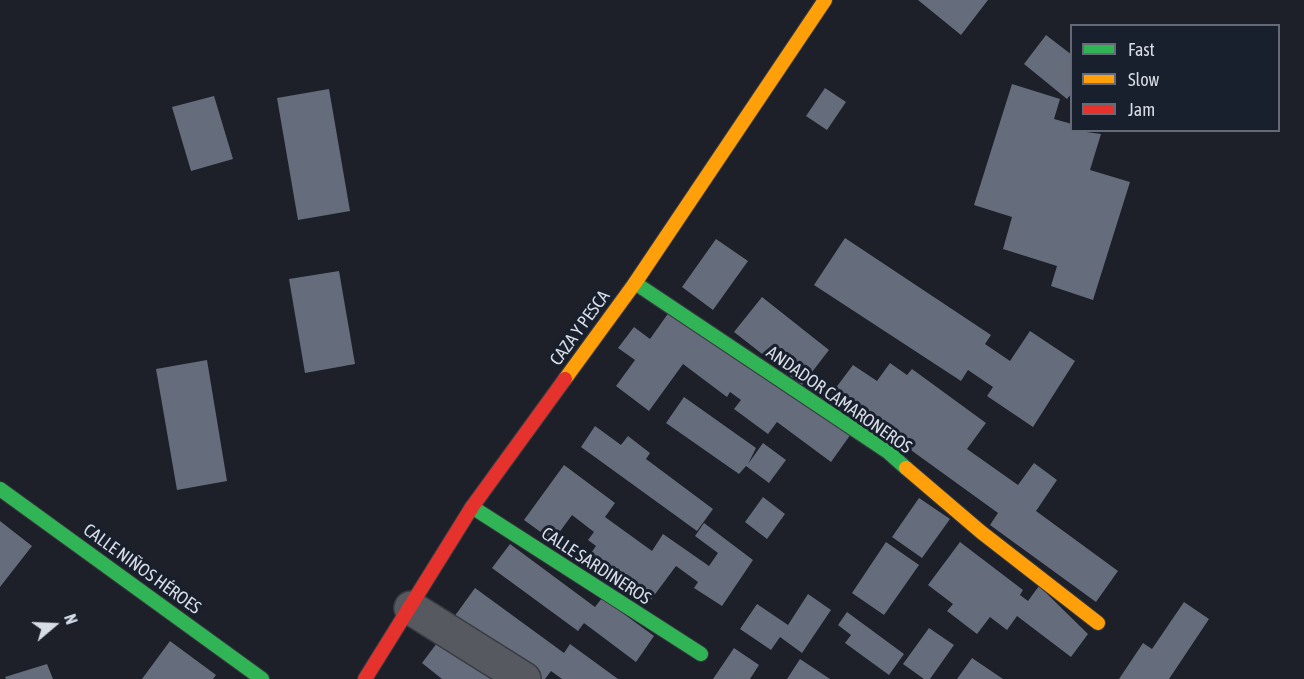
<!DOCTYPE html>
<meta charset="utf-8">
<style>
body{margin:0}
#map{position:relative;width:1304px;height:679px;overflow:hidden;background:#1d2028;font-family:"Asap Condensed",sans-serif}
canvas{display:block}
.legend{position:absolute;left:1070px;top:24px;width:210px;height:108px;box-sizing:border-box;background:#181f2d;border:2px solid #646b77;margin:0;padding:8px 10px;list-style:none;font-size:18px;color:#d7dce5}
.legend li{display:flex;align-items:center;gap:12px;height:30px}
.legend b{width:30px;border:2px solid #646b77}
.north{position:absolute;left:24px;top:595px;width:60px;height:60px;-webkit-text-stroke:4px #181f2d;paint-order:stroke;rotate:71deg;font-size:16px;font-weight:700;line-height:24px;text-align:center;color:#d7dce5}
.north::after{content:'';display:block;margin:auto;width:21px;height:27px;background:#d7dce5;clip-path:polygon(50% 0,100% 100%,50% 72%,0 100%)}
</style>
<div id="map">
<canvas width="1304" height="679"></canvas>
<ul class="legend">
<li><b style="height:8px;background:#30b455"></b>Fast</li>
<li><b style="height:8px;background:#ff9f0a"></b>Slow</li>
<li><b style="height:8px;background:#e5322d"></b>Jam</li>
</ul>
<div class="north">N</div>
</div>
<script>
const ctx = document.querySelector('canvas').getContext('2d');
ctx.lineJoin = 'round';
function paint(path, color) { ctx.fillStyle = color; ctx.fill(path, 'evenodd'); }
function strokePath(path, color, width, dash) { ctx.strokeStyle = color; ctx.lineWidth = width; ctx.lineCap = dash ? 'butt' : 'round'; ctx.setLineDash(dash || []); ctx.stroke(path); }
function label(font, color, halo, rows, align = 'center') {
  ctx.font = font + ' "Asap Condensed",sans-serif'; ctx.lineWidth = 6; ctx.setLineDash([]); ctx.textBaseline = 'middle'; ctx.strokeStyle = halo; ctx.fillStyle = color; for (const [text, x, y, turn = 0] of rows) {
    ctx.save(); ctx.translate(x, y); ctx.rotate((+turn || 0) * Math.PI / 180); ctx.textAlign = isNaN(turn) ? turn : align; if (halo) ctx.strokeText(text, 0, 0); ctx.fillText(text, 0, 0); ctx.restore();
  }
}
paint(new Path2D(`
 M918 0H988L961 35Z
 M1046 35 1072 55V93L1067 99 1024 64Z
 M1012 84 1060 99 1054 119 1072 124V130L1101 134 1090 170 1130 182 1093 300 1051 286 1057 266 1003 249 1012 217 974 205Z
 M825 88 846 102 827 130 806 116Z
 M329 89 350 211 298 220 277 98Z
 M214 96 233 159 191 171 172 107Z
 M845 238 991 335 985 344 1010 361 1030 331 1075 361 1033 427 987 396 993 387 968 370 961 381 814 285Z
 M716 239 748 261 713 310 682 287Z
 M339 271 355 364 305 373 289 279Z
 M762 297 829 350 802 385 734 332Z
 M672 308 851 434 831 462 777 422 768 434 734 409 741 400 730 392 727 397 683 364 649 411 616 386 635 360 618 348 634 327 650 339Z
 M207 360 227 481 177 490 156 369Z
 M890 363 907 375 912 369 986 423 967 449 1018 485 1034 463 1057 480 1036 511 1118 571 1096 602 990 525 998 513 832 393 853 365 877 381Z
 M684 397 756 448 748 464 763 443 786 460 769 483 746 466 739 474 666 423Z
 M595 426 621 445 628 436 650 453 646 459 713 509 697 531 581 447Z
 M564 465 615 503 605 517 652 551 663 534 709 566 718 553 695 536 704 523 753 560 722 606 694 588 698 582 676 566 650 601 589 556 596 546 588 540 594 532 572 515 553 541 524 520Z
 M763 497 785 514 767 539 745 522Z
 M919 498 950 519 922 558 892 537Z
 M0 521 32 546 0 587Z
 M886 542 919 565 884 615 852 593Z
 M960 542 1023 590 1020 595 1028 601 1039 586 1088 634 1071 657 1017 616 1007 630 990 617 977 634 947 611 953 604 928 585Z
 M510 544 595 607 602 598 654 636 636 662 584 623 578 631 492 568Z
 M475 588 564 653 570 644 618 679H562L551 671 545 679H539L454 617Z
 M808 594 831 610 802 653 780 637 771 650 740 629 757 604 788 625Z
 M1184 602 1209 619 1169 679H1119L1143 643 1152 649Z
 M847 612 904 654 889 675 845 643 851 635 838 625Z
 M929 628 954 645 930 679H924L903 664Z
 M440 639 498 679H442L422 663Z
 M170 641 216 675 213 679H142Z
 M734 648 759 665 750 679H713Z
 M972 658 1003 679H957Z
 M800 659 830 679H787Z
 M47 664 53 679H6L5 677Z`), '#656c7c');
const street = new Path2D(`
 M411 608 524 679`);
const fast = new Path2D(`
 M635 283 888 452 906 468
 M0 489 262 679
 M472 507 701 654`);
const slow = new Path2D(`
 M565 379 635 283 825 0
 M906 468 981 532 1098 623`);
const jam = new Path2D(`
 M365 679 472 507 565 379`);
strokePath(street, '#3a3c43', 36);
strokePath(fast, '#3a3c43', 16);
strokePath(slow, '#3a3c43', 16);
strokePath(jam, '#3a3c43', 16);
strokePath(street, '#56595f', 33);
strokePath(fast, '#30b455', 14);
strokePath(slow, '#ff9f0a', 14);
strokePath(jam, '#e5322d', 14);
label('18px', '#d7dce5', '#181f2d', [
 ["CAZA Y PESCA",580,328,-54],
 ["ANDADOR CAMARONEROS",839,400,35],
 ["CALLE SARDINEROS",596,566,33],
 ["CALLE NIÑOS HÉROES",142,569,36]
]);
</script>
